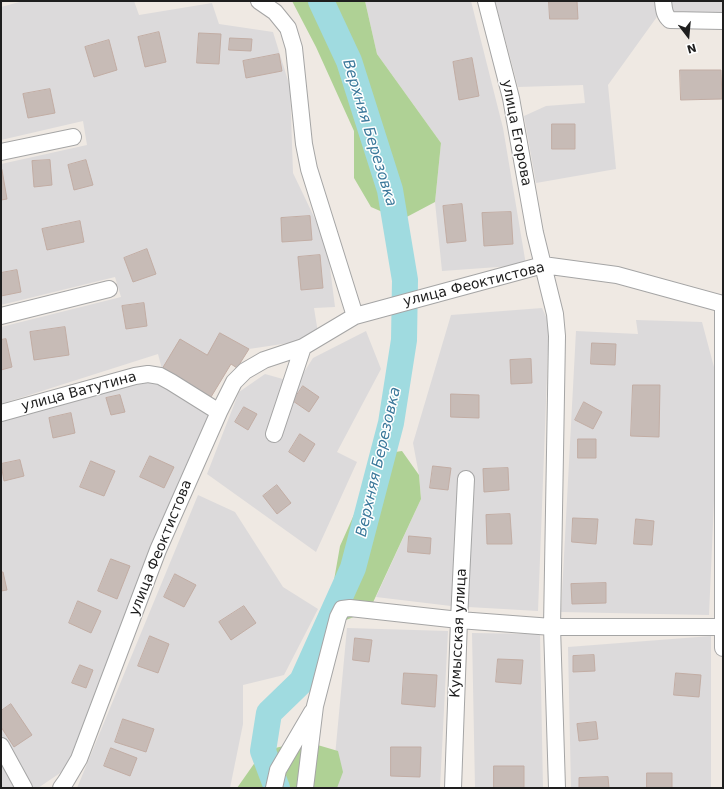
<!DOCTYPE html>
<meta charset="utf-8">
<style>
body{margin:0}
#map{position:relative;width:724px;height:789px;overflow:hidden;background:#efe9e3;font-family:"DejaVu Sans",sans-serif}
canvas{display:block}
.frame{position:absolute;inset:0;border:2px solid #1e1e1e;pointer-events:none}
.north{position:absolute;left:668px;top:16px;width:40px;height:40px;-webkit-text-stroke:3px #fff;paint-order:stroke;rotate:164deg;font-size:11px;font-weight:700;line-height:16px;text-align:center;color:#1e1e1e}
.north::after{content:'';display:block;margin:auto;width:14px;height:18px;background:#1e1e1e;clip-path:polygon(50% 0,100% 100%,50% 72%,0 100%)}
</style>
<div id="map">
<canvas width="724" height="789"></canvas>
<div class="frame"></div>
<div class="north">N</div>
</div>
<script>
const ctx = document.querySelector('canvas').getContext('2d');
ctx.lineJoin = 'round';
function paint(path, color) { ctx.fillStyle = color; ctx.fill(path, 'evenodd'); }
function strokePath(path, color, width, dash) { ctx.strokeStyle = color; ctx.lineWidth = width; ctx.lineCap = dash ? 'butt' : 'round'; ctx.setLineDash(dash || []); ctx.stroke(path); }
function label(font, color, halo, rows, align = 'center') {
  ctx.font = font + ' "DejaVu Sans",sans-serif'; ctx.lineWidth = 3; ctx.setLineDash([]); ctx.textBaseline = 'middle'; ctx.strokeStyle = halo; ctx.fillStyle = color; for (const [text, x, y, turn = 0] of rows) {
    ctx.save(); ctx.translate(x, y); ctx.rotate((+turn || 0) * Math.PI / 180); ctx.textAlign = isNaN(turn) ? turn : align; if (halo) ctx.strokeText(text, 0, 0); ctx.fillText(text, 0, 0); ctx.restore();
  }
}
paint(new Path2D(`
 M23 1H134L139 15 212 3 219 24 273 32 290 87 293 173 327 244 335 307 314 308 318 333 309 340 249 349 237 368 231 364 211 397 162 369 158 354 1 404V327L121 297 115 277 1 305V164L87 145 83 121 1 140V7Z
 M365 1H471L503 128 526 265 442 271 435 202 441 143 377 54Z
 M495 1H723V13L659 14 608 85 616 169 536 183 524 116 546 106 585 103 583 85 518 87Z
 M542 308 549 323 538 611 451 606 376 597 421 499 419 475 413 443 451 315Z
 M636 320 702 322 719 386 709 615 561 612 576 331 638 334Z
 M366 331 381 369 337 452 357 462 316 552 207 474 239 392 265 374 297 383 313 358Z
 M152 377 210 413 66 769 38 788H1V422Z
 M198 495 235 512 283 587 318 609 284 675 243 685V724L230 788H77Z
 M347 628 448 631 440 788H332Z
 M472 633 540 634 543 788H475Z
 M711 636V788H571L568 647Z`), '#dcdadb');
paint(new Path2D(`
 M292 1H365L377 54 441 143 435 202 401 220 371 207 354 178V131L316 47Z
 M402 451 419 475 421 499 369 611 346 620 330 603 340 546 381 454Z
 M304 741 338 751 343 772 337 788H237L263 751Z`), '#afd195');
strokePath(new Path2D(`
 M277 788 263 751 269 713 302 681 353 568 391 423 404 340 405 280 390 190 349 61 321 1`), '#a0dbe0', 26);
const building = new Path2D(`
 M549 1H577L578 19H550Z
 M159 32 166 62 145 67 138 37Z
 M199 33 221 34 219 64 197 63Z
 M230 38 252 39 251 51 229 50Z
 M109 40 117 70 94 77 85 47Z
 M279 54 282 71 246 78 243 61Z
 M472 58 479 96 459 100 453 62Z
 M680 70H721L722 99 681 100Z
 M50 89 55 113 28 118 23 94Z
 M552 124H575V149H552Z
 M50 160 52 185 34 187 32 161Z
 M86 160 93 185 74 190 68 165Z
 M2 170 7 199 1 200V171Z
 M462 204 466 241 447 243 443 206Z
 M511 212 513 244 484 246 482 213Z
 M310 216 312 240 282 242 281 218Z
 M80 221 84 242 47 250 42 229Z
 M147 249 156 274 133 282 124 258Z
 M320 255 323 288 301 290 298 257Z
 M17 270 21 292 1 296V273Z
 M144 303 147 326 126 329 122 306Z
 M65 327 69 355 34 360 30 332Z
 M220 333 249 349 237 368 231 364 211 397 162 369 180 339 207 355Z
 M6 339 12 367 1 370V340Z
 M592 343 616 344 615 365 591 364Z
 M531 359 532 383 511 384 510 360Z
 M633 385H660L659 437 631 436Z
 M303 386 319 397 309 412 293 401Z
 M451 394 479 395V418L451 417Z
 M120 395 125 412 111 415 106 398Z
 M584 402 602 412 593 429 575 420Z
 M244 407 257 414 248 430 235 422Z
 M71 413 75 433 53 438 49 418Z
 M300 434 315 444 304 462 289 452Z
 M578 439H596V458H578Z
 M150 456 174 467 164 488 140 477Z
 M20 460 24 476 4 481 1 464Z
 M91 461 115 471 104 496 80 487Z
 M433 466 451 468 448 490 430 488Z
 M508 468 509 490 484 492 483 469Z
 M277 485 291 503 277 514 263 496Z
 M510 514 512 544H487L486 515Z
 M573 518 598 519 596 544 572 542Z
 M636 519 654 521 652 545 634 544Z
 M409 536 431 538 430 554 408 552Z
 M111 559 130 566 117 599 98 591Z
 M1 572H3L7 590 1 591Z
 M175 574 196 585 184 607 164 597Z
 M606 583V603L572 604 571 584Z
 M78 601 101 611 91 633 69 623Z
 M244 606 256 623 231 640 219 622Z
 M150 636 169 644 158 673 138 666Z
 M355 638 372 640 369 662 353 660Z
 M594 655 595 671 573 672V656Z
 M498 659 523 660 521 684 496 682Z
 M80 665 93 670 86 688 72 683Z
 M404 673 437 675 435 707 402 704Z
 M676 673 701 675 699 697 674 695Z
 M11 704 32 735 14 747 1 727V711Z
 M123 719 154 729 146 752 115 742Z
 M596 722 598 739 579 741 577 724Z
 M391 747H421L420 777 391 776Z
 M111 748 137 758 130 776 104 766Z
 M494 766H524V788H494Z
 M647 773H672V788H647Z
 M608 777 609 788H579V778Z`);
paint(building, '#c7bbb6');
strokePath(building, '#c2ada4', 1);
const street = new Path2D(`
 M259 1 275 12 288 28 294 48 304 144 309 169 355 316
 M486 1 511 98 535 233 555 314 557 336 552 627 557 788
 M663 1C664 9 664 15 670 20L723 21
 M1 152 73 137
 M723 304V648
 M1 316 109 289
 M1 413 135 376 148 374 160 376 171 382 219 412
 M274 434 303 347 355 316 543 265 617 275 723 304
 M1 746 24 788
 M61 788 66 781 79 759 158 550 219 412 234 382 245 371 264 360 303 347
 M274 788 278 770 312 712
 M305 788 315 706 338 617 342 609 350 608 459 620 552 627H723
 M453 788 459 620 466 479`);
strokePath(street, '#a5a5a5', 18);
strokePath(street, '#fff', 16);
label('14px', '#1e1e1e', '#fff', [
 ["улица Егорова",516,133,79],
 ["улица Феоктистова",474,285,-14],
 ["улица Ватутина",79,392,-15],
 ["улица Феоктистова",161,548,-68],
 ["Кумысская улица",459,633,-87]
]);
label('italic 15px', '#3c799b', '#fff', [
 ["Верхняя Березовка",369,133,73],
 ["Верхняя Березовка",379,462,-77]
]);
</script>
